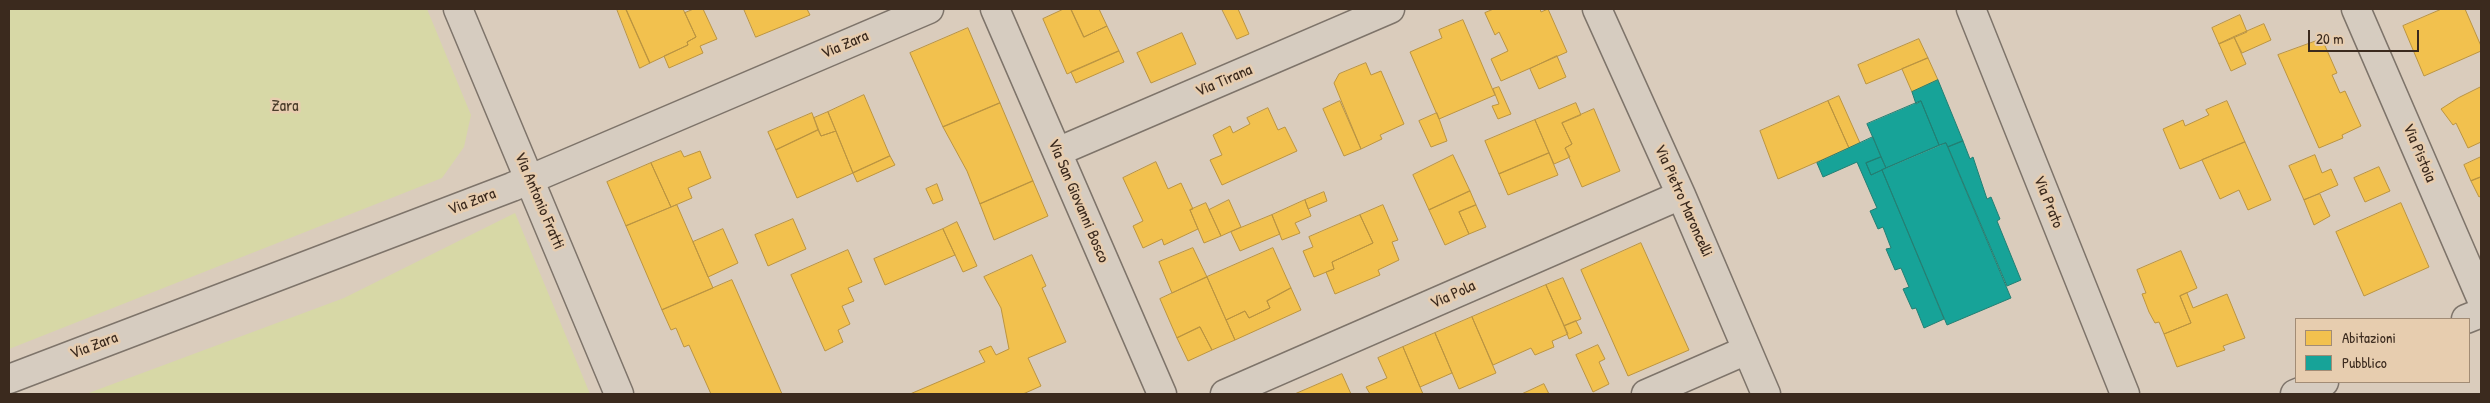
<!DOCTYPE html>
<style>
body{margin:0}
#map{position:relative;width:2490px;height:403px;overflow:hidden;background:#daccbc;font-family:"Patrick Hand",sans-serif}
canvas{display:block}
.frame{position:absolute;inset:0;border:10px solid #3b2a1e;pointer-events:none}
.legend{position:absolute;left:2295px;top:318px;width:175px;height:65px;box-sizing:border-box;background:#e7cdaf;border:1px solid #a28c75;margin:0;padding:6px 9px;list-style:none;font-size:15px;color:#3b2a1e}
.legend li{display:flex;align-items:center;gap:10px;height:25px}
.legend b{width:25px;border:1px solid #a28c75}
.scale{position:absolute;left:2308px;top:30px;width:111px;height:22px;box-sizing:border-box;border:2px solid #3b2a1e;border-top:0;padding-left:6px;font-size:15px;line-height:18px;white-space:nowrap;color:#3b2a1e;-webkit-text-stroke:4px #e7cdaf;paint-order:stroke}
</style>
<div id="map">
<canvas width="2490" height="403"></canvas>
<div class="frame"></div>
<ul class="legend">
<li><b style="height:14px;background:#f2c14e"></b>Abitazioni</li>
<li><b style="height:14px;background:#17a398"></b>Pubblico</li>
</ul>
<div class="scale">20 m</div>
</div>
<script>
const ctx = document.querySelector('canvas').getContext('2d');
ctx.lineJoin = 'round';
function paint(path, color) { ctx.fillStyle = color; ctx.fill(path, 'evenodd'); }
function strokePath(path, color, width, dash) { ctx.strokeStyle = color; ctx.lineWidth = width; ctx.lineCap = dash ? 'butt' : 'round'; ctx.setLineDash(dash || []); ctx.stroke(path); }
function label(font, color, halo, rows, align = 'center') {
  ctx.font = font + ' "Patrick Hand",sans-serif'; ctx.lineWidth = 5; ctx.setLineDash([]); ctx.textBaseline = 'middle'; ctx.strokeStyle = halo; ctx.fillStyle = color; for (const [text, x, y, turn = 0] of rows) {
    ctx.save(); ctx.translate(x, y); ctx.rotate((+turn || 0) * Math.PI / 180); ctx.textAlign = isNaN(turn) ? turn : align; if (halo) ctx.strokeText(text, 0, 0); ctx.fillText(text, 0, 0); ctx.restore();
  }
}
paint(new Path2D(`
 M9 9H427L471 115 464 147 442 178 9 349Z
 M515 213 590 394H86L344 298Z`), '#d7d8a6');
const homes = new Path2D(`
 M617 9H626L650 63 640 68Z
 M626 9H683L696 37 687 42 688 45 650 63Z
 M694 9H703L717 39 700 46 703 53 669 68 664 56 688 45 687 42 696 37 685 13Z
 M744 9H807L810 15 756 37Z
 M1064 9H1071L1084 37 1107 26 1119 51 1067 74 1043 19Z
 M1071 9H1099L1107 26 1084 37Z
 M1222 9H1238L1249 34 1237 39Z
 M1494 9H1540L1541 12 1548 9 1567 52 1501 81 1491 59 1508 51 1499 32 1495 35 1485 13Z
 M2442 9H2465L2481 46V51L2424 76 2403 26Z
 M2240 15 2247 32 2219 44 2212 28Z
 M1463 20 1495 95 1439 119 1410 52 1442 38 1439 30Z
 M2264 24 2271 40 2242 53 2234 37Z
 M968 28 1000 103 943 127 910 53Z
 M1182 33 1196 64 1151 83 1137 53Z
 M2234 37 2246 64 2231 71 2219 44Z
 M1919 39 1928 58 1866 84 1858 65Z
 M2322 39 2337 73 2332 75 2340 93 2345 91 2361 126 2342 135 2343 138 2319 148 2278 55Z
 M1119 51 1124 62 1076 83 1071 72Z
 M1557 56 1566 77 1539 89 1530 69Z
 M1928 58 1938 80 1912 92 1902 69Z
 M1366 63 1371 75 1381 71 1404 124 1380 135 1382 139 1361 149 1334 83 1339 74Z
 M1499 87 1511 114 1498 119 1492 106 1499 104 1493 89Z
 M2481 87V142L2468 148 2456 123 2453 125 2441 109 2458 98Z
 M864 95 890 156 853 173 828 112Z
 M1839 96 1860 143 1849 148 1828 101Z
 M1340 101 1361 149 1344 156 1323 109Z
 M1828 101 1849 148 1778 179 1760 131Z
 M2227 101 2245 142 2180 169 2163 129 2183 120 2185 126 2209 115 2206 110Z
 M1000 103 1033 181 980 204 967 171 943 127Z
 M1576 103 1581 115 1562 123 1572 144 1565 148 1570 157 1554 164 1535 120Z
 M1268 108 1278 130 1285 127 1297 151 1222 185 1210 160 1222 155 1213 135 1230 126 1233 133 1250 124 1247 118Z
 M1594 109 1620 171 1582 187 1565 148 1572 144 1562 123Z
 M828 112 836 131 821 136 814 118Z
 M812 113 818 130 776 150 768 132Z
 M1437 113 1447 141 1431 147 1419 121Z
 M1535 120 1549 153 1499 174 1485 141Z
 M818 130 821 136 836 131 853 173 797 198 776 150Z
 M2245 142 2271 200 2248 210 2239 190 2220 199 2202 160Z
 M681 151 684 157 700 151 711 178 688 188 692 198 671 207 651 163Z
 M1549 153 1558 175 1508 195 1499 174Z
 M1453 155 1470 191 1429 210 1413 175Z
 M2315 155 2322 173 2331 169 2338 185 2304 200 2289 166Z
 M890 156 895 165 857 182 853 173Z
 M2481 157V177L2471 181 2464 165Z
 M1156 162 1168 189 1181 183 1193 209 1190 210 1198 229 1164 245 1162 239 1143 248 1133 226 1143 221 1123 178Z
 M651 163 671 207 626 226 607 182Z
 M2379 167 2390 191 2365 202 2354 178Z
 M2481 177V196L2479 197 2471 181Z
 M1033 181 1048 216 994 240 980 204Z
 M937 184 943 200 933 204 926 189Z
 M1470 191 1476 205 1459 212 1469 234 1445 245 1429 210Z
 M1324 192 1327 201 1308 209 1305 200Z
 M2320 194 2330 216 2314 225 2304 200Z
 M1229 200 1241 227 1221 236 1209 210Z
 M1305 200 1311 216 1295 223 1300 233 1282 240 1272 215Z
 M1206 203 1221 236 1204 243 1190 210Z
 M2401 203 2429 267 2364 296 2336 232Z
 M677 205 713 288 662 310 626 226Z
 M1383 205 1398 240 1392 242 1399 260 1378 270 1380 275 1335 294 1326 272 1334 269 1332 262 1373 243 1360 215Z
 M1476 205 1486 227 1469 234 1459 212Z
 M1272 215 1280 234 1240 251 1231 232Z
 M1360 215 1373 243 1332 262 1334 269 1314 277 1303 251 1313 247 1309 237Z
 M793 219 806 249 768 266 755 235Z
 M957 222 977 266 963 272 943 229Z
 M723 229 738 263 708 277 693 242Z
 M943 229 955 255 885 285 874 259Z
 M1641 243 1689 350 1628 376 1581 270Z
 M1193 248 1207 277 1172 293 1159 262Z
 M1273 248 1291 288 1267 301 1270 308 1249 318 1245 311 1226 320 1207 277Z
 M848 250 862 282 848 288 854 301 842 306 850 324 838 330 843 342 825 351 791 275Z
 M2181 251 2197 288 2180 296 2191 323 2164 334 2159 322 2155 323 2149 312 2142 294 2146 293 2137 270Z
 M1032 255 1046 286 1042 288 1066 342 1028 358 1041 386 1023 394H910L985 362 979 351 991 346 996 355 1009 349 1001 308 984 277Z
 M1207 277 1235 340 1212 350 1200 327 1177 338 1160 299Z
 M1563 278 1581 319 1564 326 1546 285Z
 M732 280 779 387 782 394H711L689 345 684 347 676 328 671 330 662 310Z
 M1546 285 1568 334 1552 341 1554 347 1535 355 1531 348 1493 365 1472 317Z
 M1291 288 1301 310 1235 340 1226 320 1245 311 1249 318 1270 308 1267 301Z
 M2187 293 2193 308 2227 294 2245 338 2223 346 2225 350 2177 367 2164 334 2191 323 2180 296Z
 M1472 317 1496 373 1459 389 1435 333Z
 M1576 321 1582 333 1569 339 1564 326Z
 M1200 327 1212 350 1188 361 1177 338Z
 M1435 333 1452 373 1420 387 1403 347Z
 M1598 345 1605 359 1599 362 1609 384 1593 392 1576 355Z
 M1403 347 1423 394H1370L1366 387 1387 378 1378 358Z
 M1342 374 1351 394H1295Z
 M1544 384 1549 394H1522Z`);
paint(homes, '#f2c14e');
strokePath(homes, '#bb9440', 1);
const public = new Path2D(`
 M1938 80 1963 141 1948 147 1946 143 1939 145 1921 101 1916 104 1912 92Z
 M1921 101 1939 145 1886 168 1867 124Z
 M1873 137 1881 157 1866 163 1871 175 1882 170 1944 319 1924 328 1916 308 1912 309 1903 289 1909 287 1901 268 1895 270 1886 249 1891 248 1883 227 1878 229 1870 211 1877 208 1857 162 1823 177 1817 163Z
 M1963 141 1970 159 1973 157 1987 199 1991 197 2000 219 1997 221 2021 280 2007 286 1948 147Z
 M1946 143 2011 298 1947 325 1882 170Z
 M1881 157 1886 168 1871 175 1866 163Z`);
paint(public, '#17a398');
strokePath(public, '#227f73', 1);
const minor = new Path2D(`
 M458 9 619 394
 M995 9 1162 394
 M1597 9 1681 195 1766 394
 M1971 9 2125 394
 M2356 9 2481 298
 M1057 152 1390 9
 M2466 319 2481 313
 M9 379 512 187 929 9
 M1225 394 1681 195
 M1646 394 1747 350
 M2295 394 2324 382`);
strokePath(minor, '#7e746a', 31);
strokePath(minor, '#d6ccc0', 28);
label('16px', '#3b2a1e', '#e7cdaf', [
 ["Via Zara",845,45,-23],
 ["Via Tirana",1224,81,-23],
 ["Via Pistoia",2419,153,67],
 ["Via Antonio Fratti",539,201,67],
 ["Via San Giovanni Bosco",1078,201,67],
 ["Via Pietro Maroncelli",1683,201,66],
 ["Via Zara",472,202,-21],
 ["Via Prato",2048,202,68],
 ["Via Pola",1453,295,-24],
 ["Via Zara",94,346,-21]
]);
label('16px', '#4a3c2a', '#e7cdaf', [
 ["Zara",285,107]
]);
</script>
